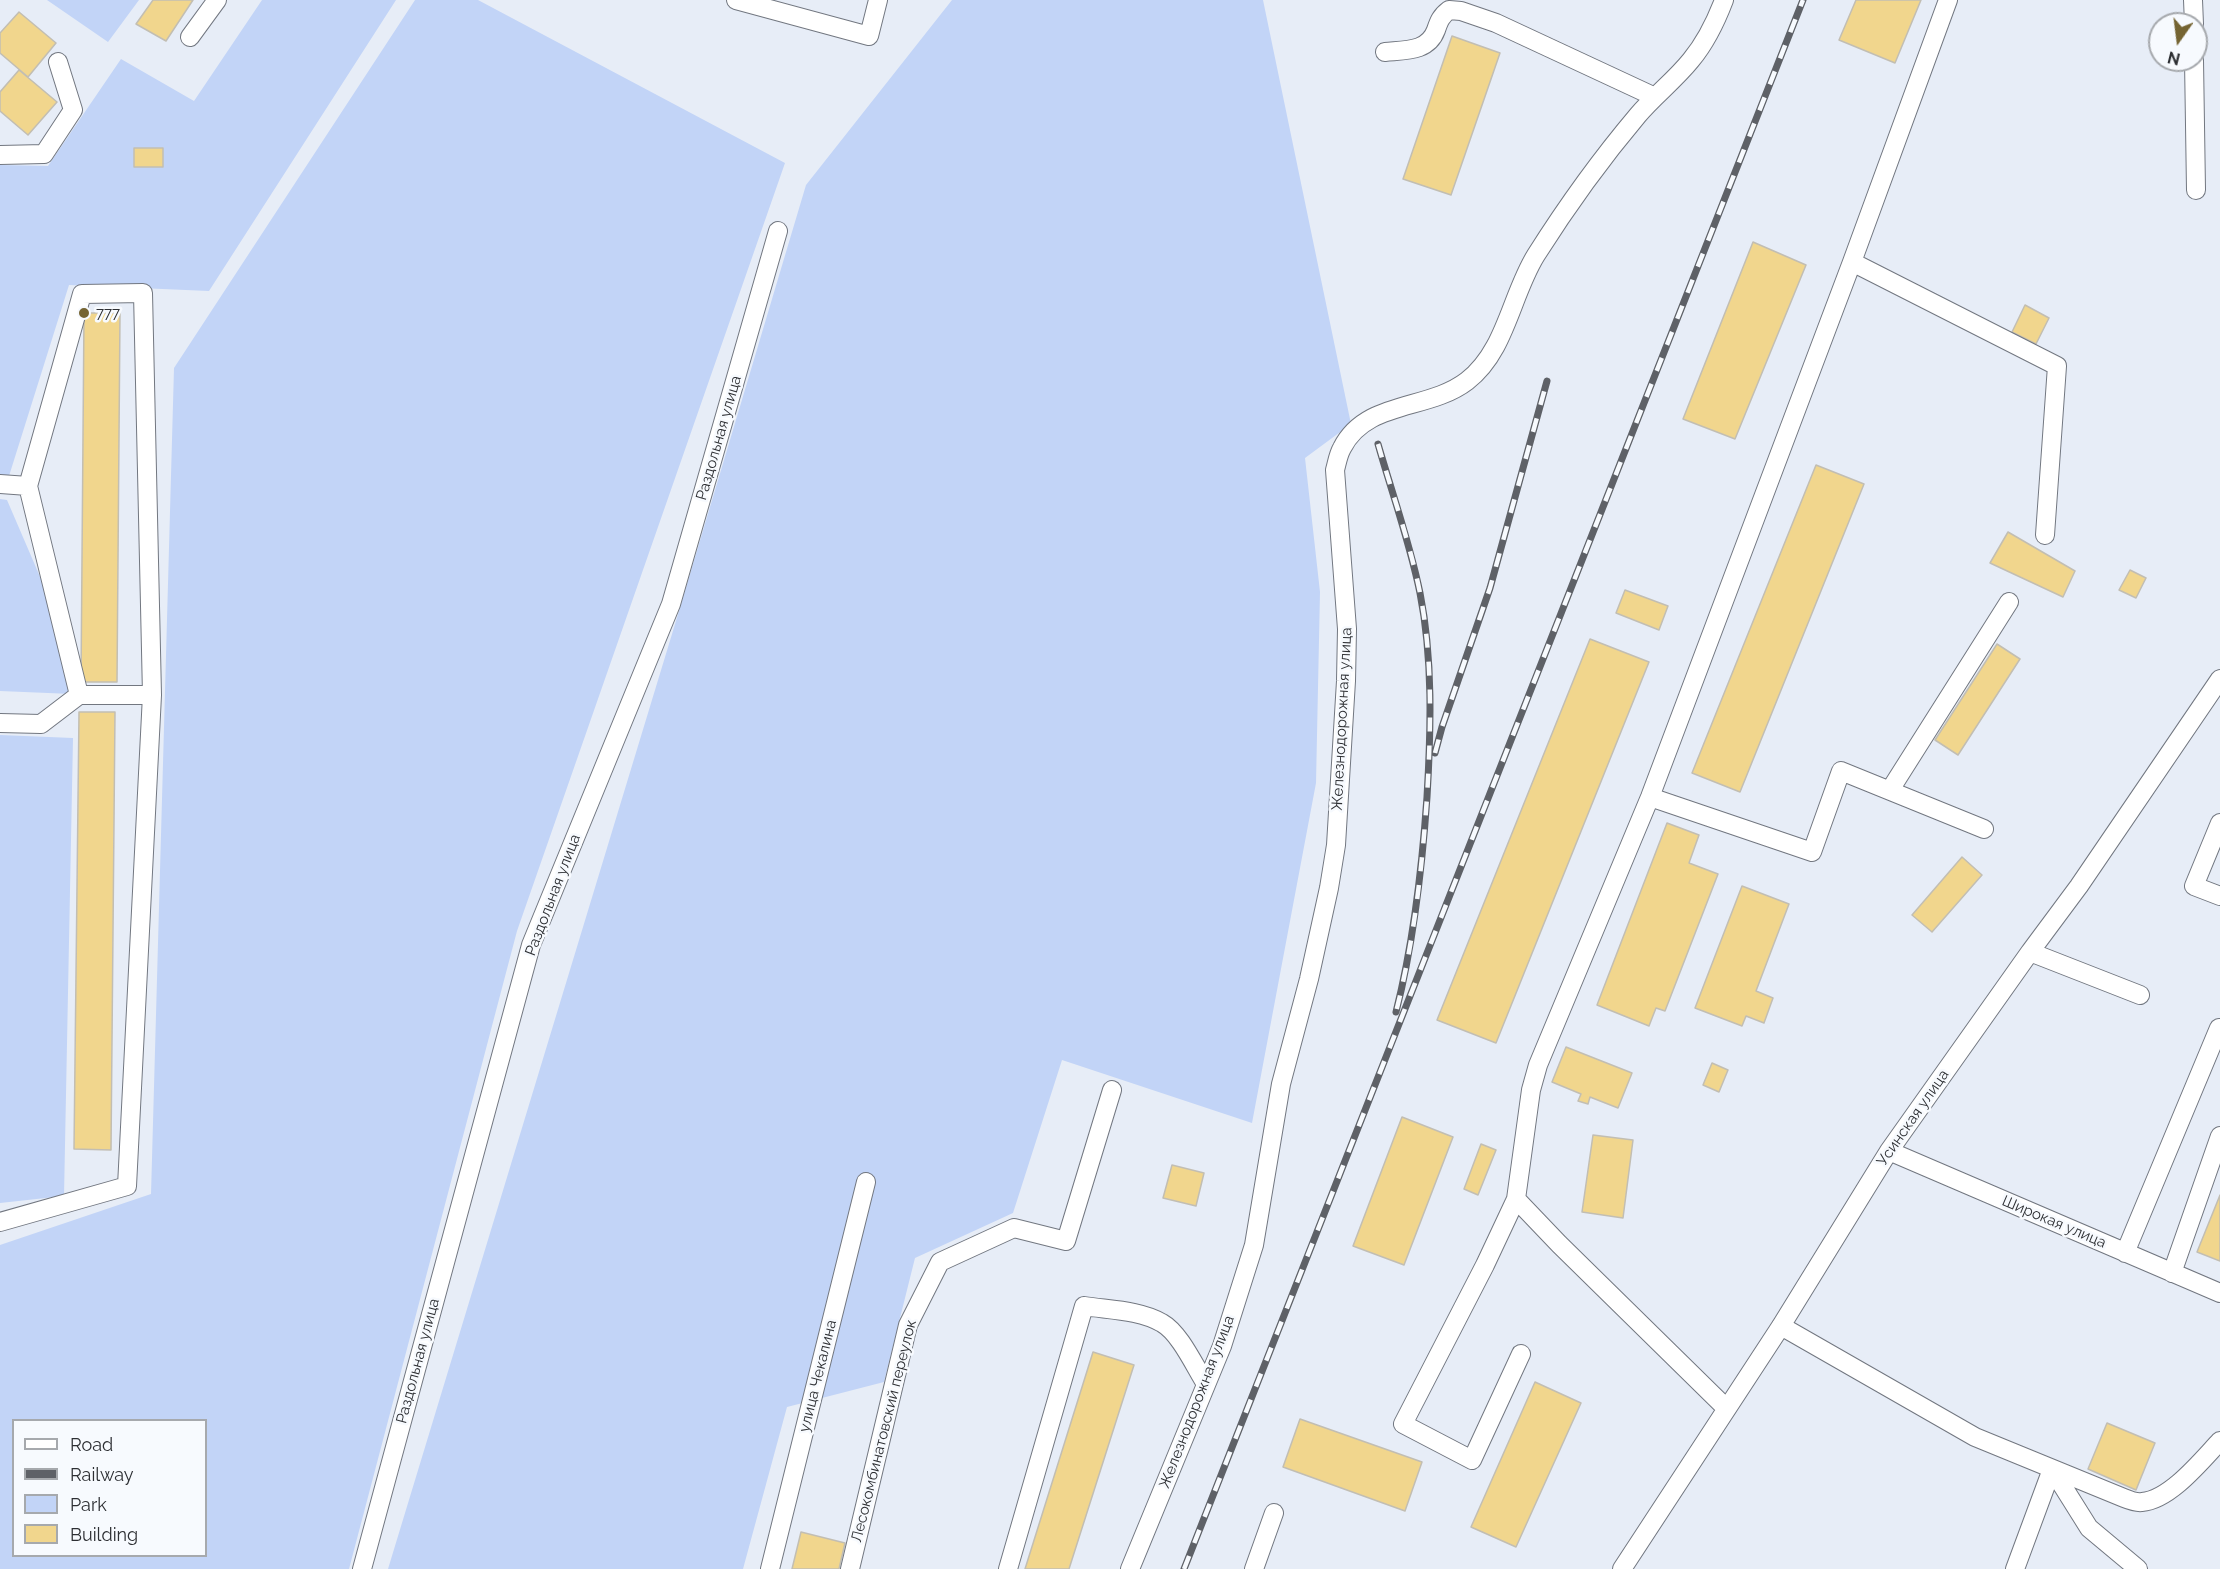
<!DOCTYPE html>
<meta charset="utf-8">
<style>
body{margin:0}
#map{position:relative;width:2220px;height:1569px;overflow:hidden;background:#e7edf7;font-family:Raleway,sans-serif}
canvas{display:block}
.legend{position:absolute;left:12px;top:1419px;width:195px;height:138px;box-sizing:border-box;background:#f7fafe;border:2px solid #a6a9ad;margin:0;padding:8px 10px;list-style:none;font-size:18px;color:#2d2f33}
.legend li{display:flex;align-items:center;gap:12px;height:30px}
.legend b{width:30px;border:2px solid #a6a9ad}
.north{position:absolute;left:2148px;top:12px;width:60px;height:60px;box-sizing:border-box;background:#f7fafe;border:2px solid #a6a9ad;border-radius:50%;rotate:194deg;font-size:16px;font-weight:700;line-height:24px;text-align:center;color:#2d2f33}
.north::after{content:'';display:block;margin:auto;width:21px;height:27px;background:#756432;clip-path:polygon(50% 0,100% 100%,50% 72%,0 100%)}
</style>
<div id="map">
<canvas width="2220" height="1569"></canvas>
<ul class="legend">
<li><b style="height:8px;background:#fff"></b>Road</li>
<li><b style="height:8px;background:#5e6167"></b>Railway</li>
<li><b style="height:16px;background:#c2d4f7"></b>Park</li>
<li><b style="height:16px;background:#f1d68d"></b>Building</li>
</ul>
<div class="north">N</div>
</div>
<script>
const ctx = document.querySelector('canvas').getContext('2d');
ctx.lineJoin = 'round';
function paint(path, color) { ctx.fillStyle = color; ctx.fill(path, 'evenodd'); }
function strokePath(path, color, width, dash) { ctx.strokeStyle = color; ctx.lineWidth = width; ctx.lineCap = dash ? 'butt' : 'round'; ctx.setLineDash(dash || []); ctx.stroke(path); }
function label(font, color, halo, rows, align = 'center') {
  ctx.font = font + ' Raleway,sans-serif'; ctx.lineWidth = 5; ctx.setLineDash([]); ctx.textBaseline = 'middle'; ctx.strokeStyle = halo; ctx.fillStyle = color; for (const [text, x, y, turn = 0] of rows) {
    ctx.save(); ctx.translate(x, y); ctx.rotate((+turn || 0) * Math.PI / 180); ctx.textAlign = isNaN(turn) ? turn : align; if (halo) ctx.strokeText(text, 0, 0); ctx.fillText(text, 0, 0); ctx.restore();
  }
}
paint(new Path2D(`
 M47 0H139L108 42Z
 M262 0H396L209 291 69 285 9 476 0 475V165L48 166 121 59 194 101Z
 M415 0H478L785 163 517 931 349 1569H0V1245L151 1194 174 368ZM14 1420H206V1556H14Z
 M952 0H1263L1351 424 1305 458 1320 592 1316 783 1252 1123 1062 1060 1013 1213 915 1258 884 1382 787 1407 743 1569H388L679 611 806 185Z
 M0 499 7 500 47 593 72 694 0 691Z
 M0 735 73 738 64 1196 0 1203Z`), '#c2d4f7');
const building = new Path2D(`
 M153 0H193L166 41 136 24Z
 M1856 0H1921L1895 63 1839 40Z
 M19 12 56 43 28 77 0 53V33Z
 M1452 36 1500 53 1451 195 1403 179Z
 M19 70 57 102 28 135 0 111V92Z
 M134 148H163V167H134Z
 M1753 242 1806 265 1735 439 1683 419Z
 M2025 305 2049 318 2036 344 2012 332Z
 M84 313H120L117 682H81Z
 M1816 465 1864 484 1740 792 1692 773Z
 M2008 532 2075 571 2063 597 1990 563Z
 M2130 570 2146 578 2136 598 2119 590Z
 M1625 590 1668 606 1659 630 1616 613Z
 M1590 639 1649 662 1496 1043 1437 1020Z
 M1997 644 2020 659 1958 755 1935 740Z
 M79 712H115L111 1150 74 1149Z
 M1667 823 1699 835 1689 863 1718 874 1665 1011 1656 1008 1649 1026 1597 1005Z
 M1962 857 1982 875 1932 932 1912 915Z
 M1742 886 1789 904 1756 991 1773 998 1764 1023 1746 1016 1742 1026 1695 1008Z
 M1566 1047 1632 1073 1618 1108 1590 1097 1588 1104 1578 1101 1581 1094 1552 1082Z
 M1712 1063 1728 1070 1719 1092 1703 1085Z
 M1402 1117 1453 1137 1404 1265 1353 1246Z
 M1593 1135 1633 1140 1623 1218 1582 1212Z
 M1481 1144 1496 1150 1478 1195 1464 1189Z
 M1172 1165 1204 1173 1196 1206 1163 1198Z
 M2220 1195V1261L2197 1252Z
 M1093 1352 1134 1365 1069 1569H1025Z
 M1535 1382 1581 1403 1516 1547 1471 1527Z
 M1300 1419 1422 1462 1405 1511 1283 1467Z
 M2107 1423 2155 1443 2136 1490 2088 1469Z
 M801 1532 845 1543 839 1569H792Z`);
paint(building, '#f1d68d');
strokePath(building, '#c2beb3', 1.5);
const minor = new Path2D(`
 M736 0 869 36 878 0
 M2193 0 2194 24
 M190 37 217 0
 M1385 52C1405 50 1428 52 1436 30 1439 21 1441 16 1449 10L1461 11 1496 23 1655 97
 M2194 60 2196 190
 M0 155 44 154 73 110 58 62
 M1852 262 2057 366 2045 535
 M0 484 28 486
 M79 695 28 486 82 294 143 293 152 695
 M0 723 41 724 79 695H152L127 1186 0 1222
 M1890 790 2009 602
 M1650 797 1812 852 1841 771 1984 829
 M2220 823 2194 886 2220 896
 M2030 952 2140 995
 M1889 1151 2220 1293
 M1516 1199 1559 1244 1726 1408
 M2125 1253 2219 1028
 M2172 1273 2220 1136
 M1781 1326 1975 1437 2124 1498C2129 1500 2137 1503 2142 1502 2170 1500 2202 1460 2220 1441
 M1521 1354 1472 1460 1403 1424 1485 1265 1516 1199 1531 1090 1538 1065 1650 797 1852 262 1948 0
 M2052 1469 2089 1528 2138 1569
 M362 1569 531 945 671 604 778 231
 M770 1569 866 1182
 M850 1569 908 1325 940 1262 1014 1228 1066 1241 1112 1090
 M1008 1569 1084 1306C1109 1310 1140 1310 1162 1323 1180 1333 1195 1367 1206 1384
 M1130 1569 1222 1346 1254 1245 1281 1084 1309 979 1329 888 1336 845 1346 681 1347 629 1335 470C1337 463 1338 455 1342 448 1366 400 1428 411 1467 381 1506 351 1511 295 1536 255 1567 206 1600 160 1638 115 1654 96 1675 80 1691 60 1706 42 1716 21 1724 0
 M1254 1569 1274 1513
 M1622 1569 1781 1326 1889 1151 2030 952 2079 886 2220 679
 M2015 1569 2052 1469`);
strokePath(minor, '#727780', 20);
strokePath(minor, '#fff', 18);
const rail = new Path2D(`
 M1378 444C1392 493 1410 543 1420 593 1433 659 1431 729 1427 797 1422 869 1414 941 1396 1012
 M1435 753 1442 727 1490 588 1547 381
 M1184 1569 1803 0`);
strokePath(rail, '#5e6167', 7);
strokePath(rail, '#f7fafe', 4.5, [14]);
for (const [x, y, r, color] of [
 [84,313,6,"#756432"]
]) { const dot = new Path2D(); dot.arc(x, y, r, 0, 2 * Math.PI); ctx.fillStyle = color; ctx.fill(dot); strokePath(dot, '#f7fafe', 2); }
label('15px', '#2d2f33', '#f7fafe', [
 ["777",96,313]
], 'left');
label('15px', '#2d2f33', '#f7fafe', [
 ["Раздольная улица",719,438,-74],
 ["Железнодорожная улица",1342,719,-87],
 ["Раздольная улица",553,895,-69],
 ["Усинская улица",1913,1118,-55],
 ["Широкая улица",2054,1222,23],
 ["Раздольная улица",418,1361,-75],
 ["улица Чекалина",818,1376,-76],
 ["Железнодорожная улица",1197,1402,-69],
 ["Лесокомбинатовский переулок",884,1431,-76]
]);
</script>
